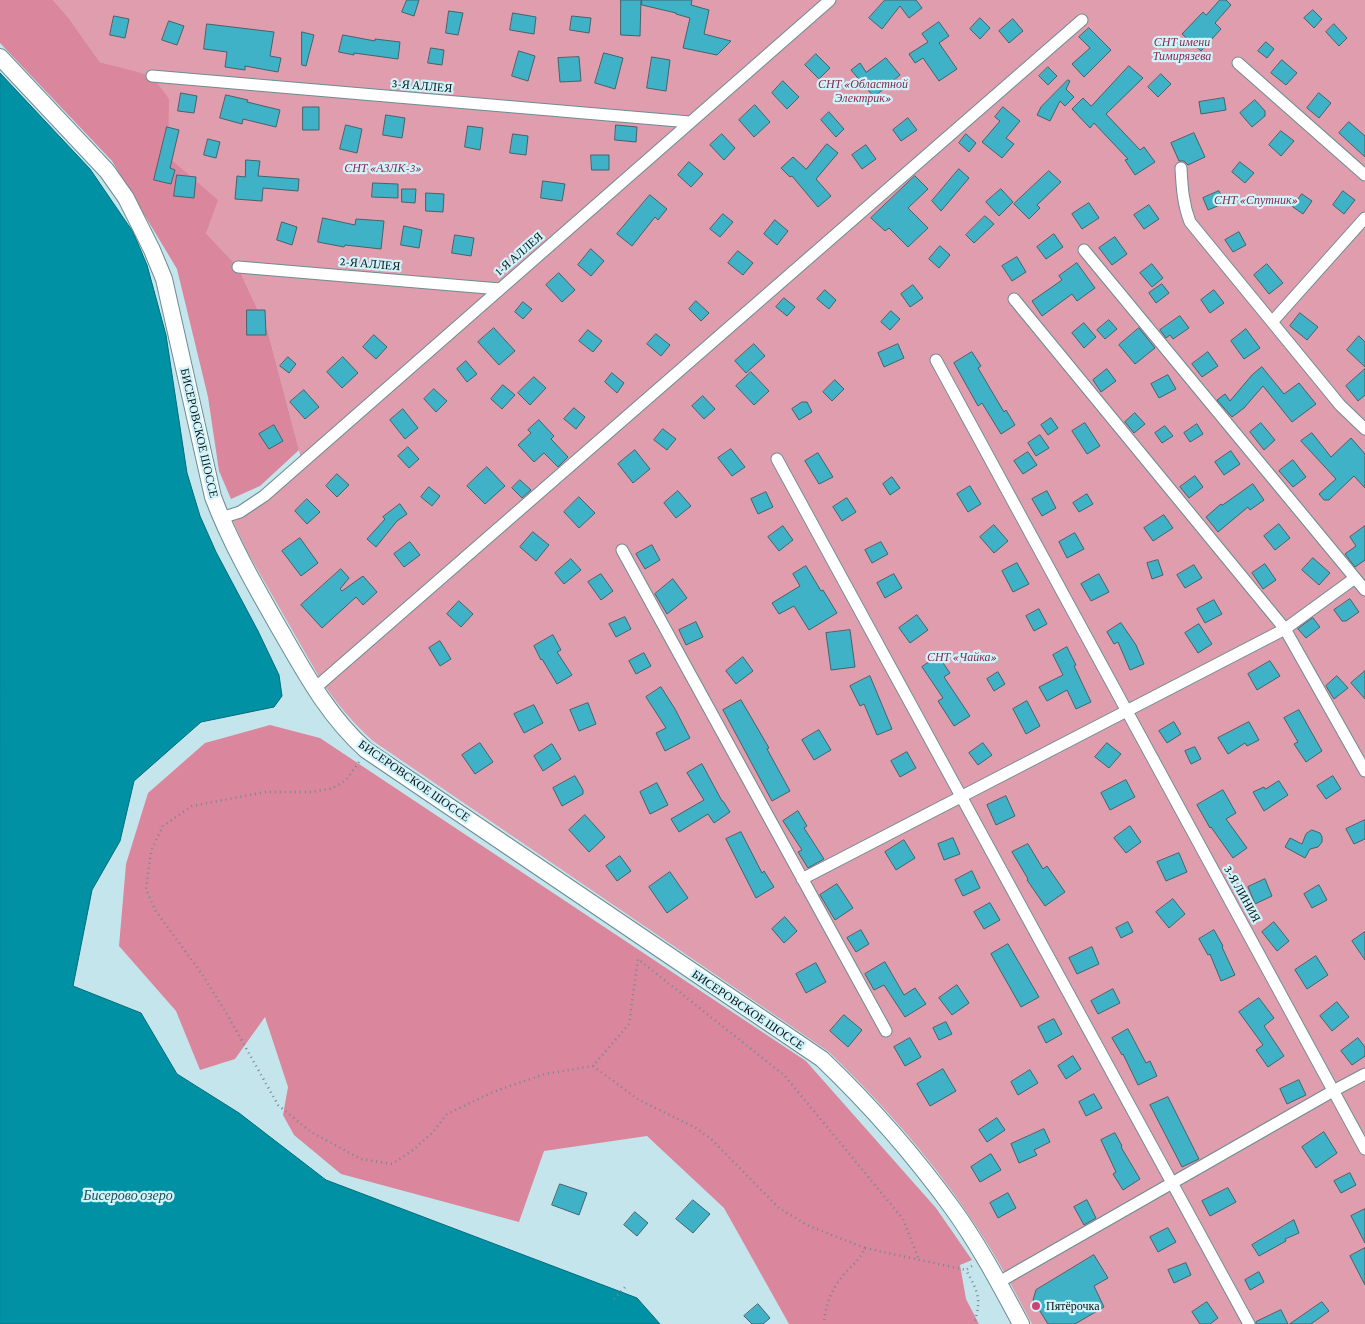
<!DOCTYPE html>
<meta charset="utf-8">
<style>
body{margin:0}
canvas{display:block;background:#c5e5ec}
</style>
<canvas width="1365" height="1324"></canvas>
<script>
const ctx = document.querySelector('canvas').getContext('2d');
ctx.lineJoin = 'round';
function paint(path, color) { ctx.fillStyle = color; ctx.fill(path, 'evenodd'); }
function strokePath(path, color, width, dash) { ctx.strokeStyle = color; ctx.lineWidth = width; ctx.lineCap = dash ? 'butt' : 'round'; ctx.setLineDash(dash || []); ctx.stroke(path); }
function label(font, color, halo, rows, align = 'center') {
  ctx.font = font + ' "Crimson Pro",serif'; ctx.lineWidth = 4.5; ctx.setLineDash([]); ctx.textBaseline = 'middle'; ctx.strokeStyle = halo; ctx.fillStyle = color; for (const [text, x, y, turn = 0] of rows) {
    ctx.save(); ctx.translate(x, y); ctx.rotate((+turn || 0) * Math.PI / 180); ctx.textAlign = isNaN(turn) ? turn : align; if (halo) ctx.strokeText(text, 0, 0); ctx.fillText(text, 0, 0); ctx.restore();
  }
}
paint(new Path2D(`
 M53 0H1365V1324H1032C1015 1292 998 1259 978 1229 936 1164 884 1105 829 1052L373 741C353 723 337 704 322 682L248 553 230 515 302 462 268 332 238 267 206 233 168 158 152 77 100 62 68 17Z`), '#df9dae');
paint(new Path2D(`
 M0 0H53L68 17 100 62 152 76 169 99 168 157 218 200 206 233 238 267 268 332 299 450 260 486 231 499 219 471 208 397 177 269 112 161 0 43Z
 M270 725 320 738 806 1061 936 1208 972 1260 960 1265 966 1299 979 1324H789L724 1208 647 1136 544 1151 519 1222 341 1174 294 1135 283 1115 288 1087 265 1017 235 1059 200 1070 176 1011 119 946 126 864 148 793 205 743Z`), '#da879e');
const water = new Path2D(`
 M0 73 90 169 133 232 147 265 166 335 187 473 200 516 216 552 258 631 279 675 282 696 274 707 201 722 134 781 120 841 92 890 73 986 141 1013 177 1074 239 1113 326 1180 637 1298 660 1324H0Z`);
paint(water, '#0091a5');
strokePath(water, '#026c7a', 1);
const building = new Path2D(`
 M407 0H419L414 16 402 12Z
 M621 0H641L640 36 621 35Z
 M642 0H692L691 5 709 10 704 34 731 41 717 55 683 48 690 18 676 14V13L642 5Z
 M885 0H916L922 8 909 18 900 6 882 29 869 18Z
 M1220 0H1226L1231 5 1215 23 1221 29 1201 51 1182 34 1203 12 1206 15Z
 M1313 10 1322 19 1314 28 1304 18Z
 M449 11 463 13 458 35 446 33Z
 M513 13 536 17 534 34 510 30Z
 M114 16 129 19 125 38 110 35Z
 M572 16 591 18 589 33 570 30Z
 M980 18 990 28 980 39 970 29Z
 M1013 19 1023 31 1009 43 999 31Z
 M169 21 184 26 177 45 162 40Z
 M939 22 949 36 939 43 957 69 939 81 923 58 915 63 909 54 928 42 922 34Z
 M207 24 274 32 270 56 281 58 278 72 245 66V70L225 67 227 52 204 49Z
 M1334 24 1347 38 1339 46 1326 32Z
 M1089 28 1111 50 1084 77 1072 64 1090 48 1079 37Z
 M302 32 314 35 306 66 302 65Z
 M343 35 375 41V39L400 42 398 59 354 53V55L339 52Z
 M1266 42 1274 49 1267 58 1258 51Z
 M431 48 444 50 442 65 428 63Z
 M519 51 535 56 528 81 512 76Z
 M604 53 623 58 615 89 595 83Z
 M816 54 830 68 819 79 805 65Z
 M579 57 581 81 560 82 558 58Z
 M652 57 670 60 666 91 647 88Z
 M886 58 900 75 874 97 851 70 860 63 866 72Z
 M1282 60 1297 73 1286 85 1271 73Z
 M1129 66 1143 78 1106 114 1140 150 1144 147 1155 162 1135 175 1125 160 1128 159 1094 123 1090 128 1072 109 1083 98 1091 106Z
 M1048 67 1057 76 1048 85 1039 76Z
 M1161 74 1171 84 1158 97 1148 87Z
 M1068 80 1070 81 1066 89 1074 97 1065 106 1060 101 1050 121 1037 115 1041 107Z
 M783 81 799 97 787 109 772 93Z
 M181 93 197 96 194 113 178 111Z
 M1319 93 1331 103 1319 118 1307 108Z
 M226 95 248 100 247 102 280 110 276 127 243 119 242 124 220 118Z
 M1224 98 1226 110 1201 114 1199 102Z
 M1255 100 1265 111V116L1252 127 1240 113Z
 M755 105 770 122 754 137 739 120Z
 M303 107H319V130H303Z
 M1003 107 1020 121 1006 138 1014 144 1002 158 982 142 1000 121 995 117Z
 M829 112 844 129 836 137 821 120Z
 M386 115 405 118 402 138 383 135Z
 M908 118 917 130 901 141 893 130Z
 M1349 122 1365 136V157L1339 133Z
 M346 125 362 129 357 153 340 149Z
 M616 125 637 127 636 142 615 140Z
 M468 126 483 128 480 150 465 147Z
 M167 127 179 130 170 168 175 170 171 184 154 180Z
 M1281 131 1294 141 1281 156 1269 145Z
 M1194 133 1205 157 1188 165 1184 161H1179L1171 143Z
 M513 134 528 136 526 155 510 153Z
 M722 134 735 148 724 160 710 145Z
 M966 134 976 143 969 152 959 143Z
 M208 139 220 142 216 158 204 155Z
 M827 144 838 153 816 179 831 196 818 207 792 176 790 177 781 168 793 157 806 169Z
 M866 145 876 159 862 169 852 155Z
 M591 155H609V170H592Z
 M246 160 260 161 258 176 299 179 298 191 263 188 262 201 235 199 237 176 245 177Z
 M689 162 703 174 691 187 678 175Z
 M1240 162 1254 173 1245 183 1232 172Z
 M959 169 969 178 941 211 932 201Z
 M1049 171 1061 182 1037 205 1040 208 1029 219 1014 204Z
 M177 175 196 177 194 198 174 196Z
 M915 176 928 189 908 208 928 228 908 247 889 228 885 231 871 218Z
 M543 181 565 184 562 201 541 198Z
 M373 183 398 184V198L372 197Z
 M402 189H416L415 203 402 202Z
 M1001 189 1013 202 999 216 986 202Z
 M1219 191 1225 203 1208 210 1203 198Z
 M1343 191 1355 200 1344 214 1333 205Z
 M426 193 444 194 443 212 426 211Z
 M1302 194 1312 201 1303 214 1293 207Z
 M650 195 667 209 658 220 655 217 632 246 617 234Z
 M1089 203 1099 218 1082 229 1072 214Z
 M1149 205 1159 219 1144 229 1134 215Z
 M723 214 733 222 720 237 710 229Z
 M985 216 994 224 974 243 966 235Z
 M323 218 355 225 356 219 384 221 381 249 345 245 344 247 318 242Z
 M775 220 788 231 777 245 764 234Z
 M282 222 297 227 292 245 277 240Z
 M404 226 422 230 419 248 401 245Z
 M1239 232 1246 245 1233 252 1225 240Z
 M1054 234 1063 247 1046 259 1037 247Z
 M455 235 474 238 471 256 452 253Z
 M1115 237 1127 254 1112 265 1099 248Z
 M940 246 950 255 939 268 929 259Z
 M591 249 604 261 591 276 578 265Z
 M738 251 753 263 743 275 728 263Z
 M1017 257 1026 272 1012 281 1002 266Z
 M1077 263 1095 288 1077 301 1072 294 1042 316 1032 301 1062 280 1059 276Z
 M1152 264 1163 278 1152 287 1140 273Z
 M1267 264 1283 283 1269 294 1254 275Z
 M559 273 575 290 562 302 546 285Z
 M1162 284 1169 293 1156 303 1149 293Z
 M913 285 923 298 910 307 901 294Z
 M825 290 836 300 829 309 817 299Z
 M1214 290 1224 303 1210 313 1201 300Z
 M784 298 795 307 787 316 776 307Z
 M696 301 709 313 701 321 689 309Z
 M523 302 532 309 523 319 515 312Z
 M247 310H265L266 335H247Z
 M891 311 900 319 890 330 881 322Z
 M1300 313 1318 327 1307 340 1290 326Z
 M1180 316 1189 328 1173 339 1170 335 1166 338 1160 330Z
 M1109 320 1117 329 1105 339 1097 330Z
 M1084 323 1096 337 1084 348 1072 333Z
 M494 328 515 351 499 365 478 342Z
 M1139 328 1155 348 1135 364 1119 345Z
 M1246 329 1260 348 1244 359 1231 341Z
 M588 330 602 341 593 352 579 341Z
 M656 334 670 345 661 356 647 344Z
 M374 335 387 347 376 359 363 347Z
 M1359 336 1365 342V367L1347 350Z
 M754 344 765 356 746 373 735 361Z
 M898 344 904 358 884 367 878 353Z
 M972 352 981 366 978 368 1004 412 1006 410 1015 425 1001 434 982 403 978 406 954 363Z
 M1208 352 1218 366 1202 377 1192 364Z
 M288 357 296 364 289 373 280 366Z
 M343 357 358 373 342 388 327 372Z
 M466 361 477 374 467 382 457 369Z
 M1262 367 1284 394 1299 383 1316 404 1292 422 1263 386 1244 408 1232 417 1217 400 1225 394 1230 401 1252 375Z
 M1107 369 1116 381 1101 392 1093 380Z
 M1365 369V395L1358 401 1346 386Z
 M751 372 769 391 754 405 736 386Z
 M612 373 624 383 617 393 605 382Z
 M1168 375 1176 389 1159 398 1151 384Z
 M534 377 546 388 530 405 518 393Z
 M835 380 844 389 832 401 823 392Z
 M503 385 515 395 502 409 491 399Z
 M434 389 447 401 436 412 424 399Z
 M304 390 319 407 305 419 290 402Z
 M703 396 715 409 704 419 692 406Z
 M802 402H807L812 412 799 420 792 409Z
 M574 408 585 417 576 429 564 419Z
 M403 409 418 428 405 439 390 420Z
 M1135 413 1145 424 1134 433 1125 422Z
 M1051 418 1058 428 1048 435 1041 425Z
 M539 420 554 436 551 439 568 457 558 467 544 453 534 462 518 445 531 433 528 430Z
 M1085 423 1100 446 1087 454 1072 431Z
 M1261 423 1275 440 1264 450 1250 432Z
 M1197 424 1203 434 1190 442 1184 433Z
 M274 425 283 441 269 449 259 434Z
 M1165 426 1173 436 1162 443 1155 433Z
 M663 429 676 439 667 450 654 440Z
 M1312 433 1331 457 1351 438 1365 454V488L1354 476 1329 500H1324L1319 494 1336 479 1301 441Z
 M1040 435 1049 448 1036 456 1028 443Z
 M408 447 419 459 409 468 398 456Z
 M731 449 745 467 732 476 718 458Z
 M635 450 650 469 633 483 618 464Z
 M1231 451 1240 464 1224 475 1215 462Z
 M1028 452 1037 465 1023 474 1014 461Z
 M818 453 833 477 819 484 805 461Z
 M1293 460 1306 477 1293 487 1279 471Z
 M487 467 505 486 485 504 467 486Z
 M337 474 349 485 337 497 326 486Z
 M1195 476 1203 487 1189 498 1180 487Z
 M892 477 900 488 890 495 883 484Z
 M520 480 531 490 522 498 512 488Z
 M1253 484 1264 500 1250 510 1248 507 1218 532 1206 517 1221 504 1222 505Z
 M970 486 981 504 968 512 957 494Z
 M429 487 440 496 432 506 421 497Z
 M678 491 691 506 676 518 664 503Z
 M1047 491 1056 508 1042 516 1032 499Z
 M766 492 773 507 758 514 751 499Z
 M1087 494 1093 504 1079 512 1073 503Z
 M579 497 595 513 579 528 564 512Z
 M847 498 856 512 842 521 833 507Z
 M307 499 320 512 307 524 295 511Z
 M400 504 407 514 397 521 376 547 367 539 385 519 383 517Z
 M1164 515 1173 528 1153 541 1144 528Z
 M1279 524 1290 538 1275 550 1264 536Z
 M994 525 1008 541 994 553 980 537Z
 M783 526 793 540 779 551 768 537Z
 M1365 526V560L1355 567 1345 554 1356 546 1350 537Z
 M533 532 549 545 536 561 520 547Z
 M1075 533 1084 549 1067 558 1059 542Z
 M300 538 318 563 301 576 282 551Z
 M410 542 420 555 404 567 394 554Z
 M881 542 888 554 872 563 865 550Z
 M652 545 660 560 645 569 636 554Z
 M1313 558 1330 573 1319 585 1302 570Z
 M571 559 581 570 564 584 555 573Z
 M1158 560 1163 575 1152 579 1147 563Z
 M1017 563 1029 584 1013 592 1002 571Z
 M1265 564 1276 580 1263 589 1252 573Z
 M1194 565 1202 578 1185 588 1177 575Z
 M806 566 821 591 823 590 837 613 809 630 794 606 779 614 772 603 800 586 793 574Z
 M341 569 349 578 340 589 342 591 363 576 377 592 363 605 356 597 322 628 301 605Z
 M601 574 613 591 601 600 588 582Z
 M894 574 902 588 885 598 877 583Z
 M1099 574 1109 592 1091 601 1081 584Z
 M673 579 687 598 667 614 655 594Z
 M1350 599 1359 612 1346 621H1342L1334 610Z
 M1214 600 1222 614 1205 623 1197 609Z
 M459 601 473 614 461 627 447 614Z
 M1039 609 1047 624 1034 631 1026 616Z
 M917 615 928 630 910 643 899 628Z
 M625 617 631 629 616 637 609 624Z
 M1313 618 1320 627 1306 638 1298 629Z
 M696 622 703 637 686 645 679 630Z
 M1121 623 1136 645 1144 664 1130 670 1118 642 1114 644 1107 632Z
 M1199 624 1212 644 1198 653 1185 633Z
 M850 630 855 667 831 670 826 633Z
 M553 635 561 650 557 652 572 675 557 684 542 659 541 660 534 646Z
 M440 641 451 659 440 666 429 648Z
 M1067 647 1076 665 1074 666 1091 702 1076 709 1067 690 1047 701 1039 687 1063 675 1053 655Z
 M644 653 651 666 636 674 629 661Z
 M938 656 950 673 944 677 970 716 954 726 938 701 943 698 922 667Z
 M743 657 753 671 736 684 726 671Z
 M1270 661 1280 676 1257 690 1248 674Z
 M1365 671V699L1351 683Z
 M998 672 1005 684 994 691 987 679Z
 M870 676 892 729 877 735 864 704 860 706 850 686Z
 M1337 676 1348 688 1334 699 1326 686Z
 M661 687 675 709 690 738 665 751 656 733 666 728 646 697Z
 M741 700 769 748 767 749 790 791 772 801 723 710Z
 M1027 701 1040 726 1026 734 1013 709Z
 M588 703 596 724 579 731 570 710Z
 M534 705 543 723 524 733 514 714Z
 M1299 710 1322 751 1306 762 1294 744 1298 742 1284 718Z
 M1174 722 1181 734 1167 743 1159 731Z
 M1249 722 1259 740 1247 746 1245 743 1228 754 1218 738Z
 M819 730 831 750 814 760 802 740Z
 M480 743 493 762 475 774 462 755Z
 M983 743 992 755 978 765 969 753Z
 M1107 743 1121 754 1109 768 1095 757Z
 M552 744 561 759 543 771 534 756Z
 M1195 747 1201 759 1191 764 1185 751Z
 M907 752 916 768 900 777 891 761Z
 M702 764 722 801H723L730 812 714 823 708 814 679 832 671 819 704 800 687 773Z
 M575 776 583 790V794L562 806 553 788Z
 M1333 776 1341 789 1326 799 1317 786Z
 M1126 780 1135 797 1110 810 1101 793Z
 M1279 781 1288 795 1264 811 1253 792 1264 787 1265 789Z
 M657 783 668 805 650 814 640 792Z
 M1223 790 1236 813 1226 819 1247 848 1233 858 1211 827 1210 828 1197 805Z
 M1006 796 1015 816 996 825 987 805Z
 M798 811 807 826 804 828 824 859 808 868 798 852 802 850 783 821Z
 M585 815 605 837 589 852 569 830Z
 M1365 820V839L1354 844 1346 829Z
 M1130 826 1141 842 1126 853 1114 838Z
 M1312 830 1320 833 1322 837V842L1318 847 1310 849 1305 858 1285 847 1290 838 1302 844 1306 834Z
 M741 832 762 873 764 871 774 887 756 898 726 839Z
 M953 838 960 854 944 860 938 844Z
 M904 840 915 858 896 870 885 852Z
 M1028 844 1043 869 1047 866 1065 892 1045 906 1027 880 1028 879 1012 852Z
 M1179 853 1187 872 1166 881 1157 862Z
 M620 856 631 871 617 881 606 866Z
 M972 871 980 888 963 896 955 880Z
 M670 872 688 898 667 913 649 887Z
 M1265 879 1272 896 1255 904 1248 887Z
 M837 884 853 908 835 920 820 895Z
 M1319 885 1327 900 1312 908 1304 894Z
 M1173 899 1185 914 1169 928 1156 912Z
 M990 903 1000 920 984 929 974 912Z
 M785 917 797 931 784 943 772 929Z
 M1128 922 1133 932 1121 938 1116 928Z
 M1274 922 1289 941 1277 951 1262 932Z
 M861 930 869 944 856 952 847 938Z
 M1214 930 1223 946 1222 947 1235 975 1221 981 1210 954 1208 955 1199 939Z
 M1365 932V960L1352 941Z
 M1008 944 1039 997 1021 1007 991 954Z
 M1092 947 1099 964 1077 974 1069 958Z
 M1316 956 1328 975 1307 989 1295 970Z
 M885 962 904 995 915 988 926 1004 905 1017 884 985 874 990 865 974Z
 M816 963 826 982 806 993 796 974Z
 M957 985 969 1003 952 1015 939 998Z
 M1113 989 1120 1003 1098 1014 1091 1001Z
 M1259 998 1274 1018 1264 1026 1284 1056 1268 1067 1256 1050 1263 1045 1239 1012Z
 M1337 1002 1349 1017 1332 1031 1320 1016Z
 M844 1015 862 1030 848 1047 830 1031Z
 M1054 1019 1062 1034 1046 1043 1038 1027Z
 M946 1022 952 1034 939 1040 933 1028Z
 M1128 1029 1146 1063 1150 1061 1157 1076 1138 1085 1123 1054 1122 1055 1112 1038Z
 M910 1038 921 1057 905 1066 894 1047Z
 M1358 1038 1365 1047V1056L1352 1065 1341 1051Z
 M1073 1056 1081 1069 1066 1079 1058 1066Z
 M943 1069 956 1091 930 1106 917 1084Z
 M1030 1070 1038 1083 1018 1095 1011 1082Z
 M1299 1080 1306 1095 1287 1104 1280 1089Z
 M1094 1094 1102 1108 1086 1116 1079 1102Z
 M1168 1097 1199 1159 1182 1167 1150 1105Z
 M997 1118 1005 1130 987 1142 979 1130Z
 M1044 1129 1050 1142 1034 1150 1037 1155 1019 1163 1011 1144Z
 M1324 1132 1337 1153 1316 1168 1302 1147Z
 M1115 1133 1122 1146 1121 1147 1140 1179 1123 1190 1113 1174 1116 1172 1101 1140Z
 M991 1154 1001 1170 980 1182 971 1167Z
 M1350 1173 1356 1185 1341 1193 1334 1181Z
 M560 1184 587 1193 579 1215 552 1205Z
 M1228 1188 1236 1202 1210 1216 1202 1201Z
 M1008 1193 1016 1208 998 1218 990 1203Z
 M693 1200 710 1214 693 1233 676 1219Z
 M1087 1200 1096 1218 1084 1225 1074 1207Z
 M1365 1209V1243L1351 1216Z
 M635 1212 648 1223 637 1236 624 1225Z
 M1294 1220 1299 1233 1285 1239 1286 1241 1259 1256 1252 1245Z
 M1168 1228 1176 1242 1158 1252 1150 1237Z
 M1365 1248V1285L1350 1256Z
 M1094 1255 1108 1278 1094 1286 1104 1307 1075 1324H1048L1033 1300 1036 1290Z
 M1186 1263 1191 1275 1174 1283 1168 1270Z
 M1259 1272 1264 1282 1250 1290 1245 1280Z
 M1207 1302 1218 1318 1210 1324H1200L1192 1312Z
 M1322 1302 1329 1311 1311 1324H1290Z
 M758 1304 770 1318 763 1324H752L744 1316Z
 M1281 1310 1288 1324H1256V1322Z`);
paint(building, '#3fb2c7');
strokePath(building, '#466369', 1);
const minor = new Path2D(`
 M1238 63 1365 175
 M152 76 690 122
 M1181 168C1182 187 1183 204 1190 222L1340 405 1365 429
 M238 267 500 289
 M1014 299 1285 629 1365 771
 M1272 322 1365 218
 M936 360 1365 1149
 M777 459 1249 1324
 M221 518 240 512 264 496 830 0
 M622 550 886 1031
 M1355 578 1365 590
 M314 689 1082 20
 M802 879 1285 629 1355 578 1084 250
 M999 1282 1333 1091 1365 1074`);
const secondary = new Path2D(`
 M0 57 107 171 126 198 152 250 164 279 213 497C230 542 254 584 278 626 304 671 327 715 366 750L822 1059C870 1105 914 1155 953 1209 979 1245 1000 1285 1021 1324`);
strokePath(minor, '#6d8c92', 13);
strokePath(secondary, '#6d8c92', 18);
strokePath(new Path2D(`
 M359 762 346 780 333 788 312 792H265L192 806 163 826 151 851 146 889 155 910 202 974 228 1016 278 1105 311 1132 361 1159 392 1164 413 1150 433 1132 447 1114 493 1092 545 1074 593 1066 629 1024 638 959 785 1076 903 1219 919 1260
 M593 1066 639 1100 696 1128 712 1140 779 1208 809 1226 865 1248C857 1265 847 1268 838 1282 829 1296 825 1308 824 1324
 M865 1248 966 1270
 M972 1266 966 1270C978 1292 982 1299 974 1324
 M614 1299 627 1285`), '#72898e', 2.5, [1, 4]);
strokePath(minor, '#fff', 11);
strokePath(secondary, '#fff', 16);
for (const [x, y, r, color] of [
 [1036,1306,5,"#ce4275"]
]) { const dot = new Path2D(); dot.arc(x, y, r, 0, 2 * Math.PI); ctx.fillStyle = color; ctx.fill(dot); strokePath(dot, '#d1f3fa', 2); }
label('italic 12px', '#8b294d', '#d1f3fa', [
 ["СНТ имени",1182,42],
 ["Тимирязева",1182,56],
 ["СНТ «Областной",863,84],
 ["Электрик»",863,98],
 ["СНТ «АЗЛК-3»",383,168],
 ["СНТ «Спутник»",1256,200],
 ["СНТ «Чайка»",962,657]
]);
label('12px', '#081416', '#d1f3fa', [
 ["3-Я АЛЛЕЯ",422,86,5],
 ["1-Я АЛЛЕЯ",519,254,-41],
 ["2-Я АЛЛЕЯ",370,264,5],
 ["БИСЕРОВСКОЕ ШОССЕ",199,433,77],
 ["БИСЕРОВСКОЕ ШОССЕ",414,781,35],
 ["3-Я ЛИНИЯ",1242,894,61],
 ["БИСЕРОВСКОЕ ШОССЕ",748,1010,34]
]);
label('12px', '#081416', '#d1f3fa', [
 ["Пятёрочка",1046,1306]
], 'left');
label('italic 14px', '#205059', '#d1f3fa', [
 ["Бисерово озеро",128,1196]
]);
</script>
